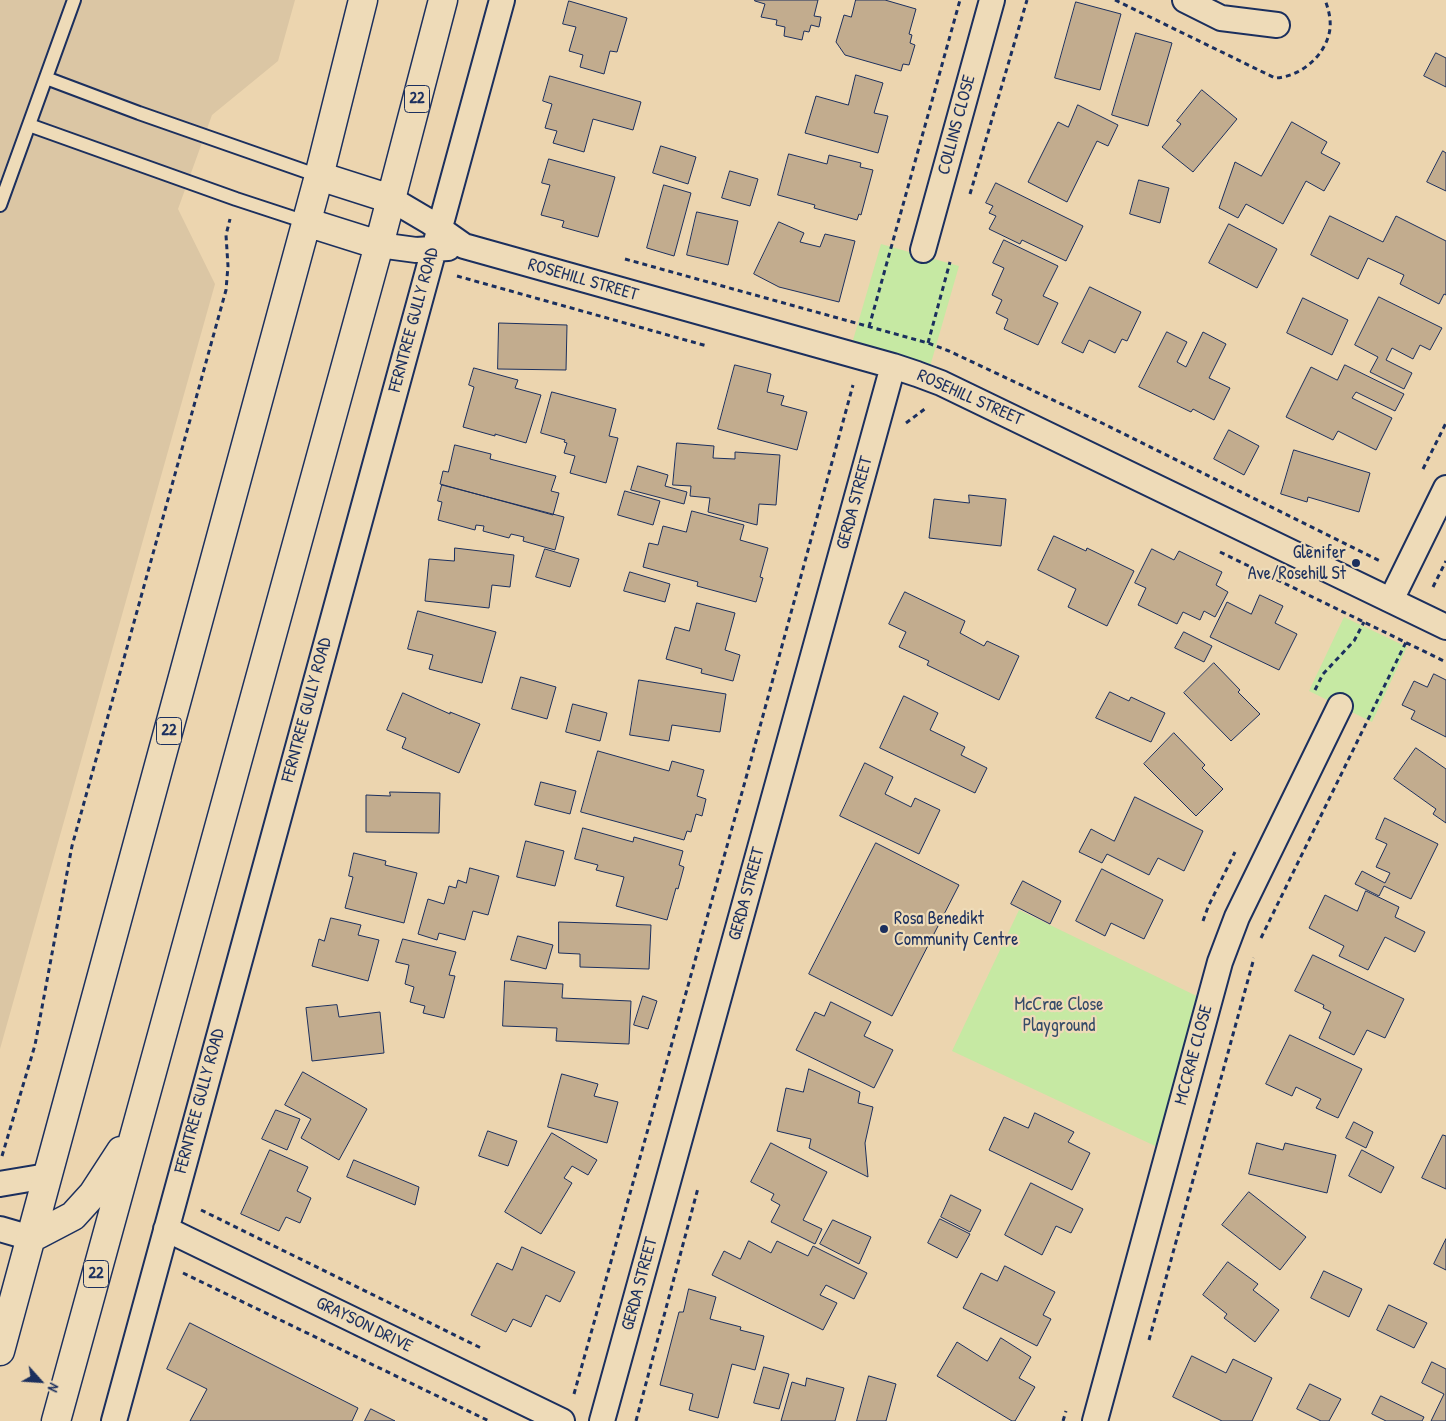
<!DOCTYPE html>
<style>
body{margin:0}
#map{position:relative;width:1446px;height:1421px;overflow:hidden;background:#ecd5af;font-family:"Patrick Hand",sans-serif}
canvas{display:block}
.north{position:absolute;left:15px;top:1356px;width:50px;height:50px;-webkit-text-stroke:4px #eedbb8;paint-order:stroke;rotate:116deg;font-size:14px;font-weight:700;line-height:20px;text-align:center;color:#1b2f5e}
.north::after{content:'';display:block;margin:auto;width:18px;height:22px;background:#1b2f5e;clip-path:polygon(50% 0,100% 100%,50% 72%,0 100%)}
</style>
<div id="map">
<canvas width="1446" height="1421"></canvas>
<div class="north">N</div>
</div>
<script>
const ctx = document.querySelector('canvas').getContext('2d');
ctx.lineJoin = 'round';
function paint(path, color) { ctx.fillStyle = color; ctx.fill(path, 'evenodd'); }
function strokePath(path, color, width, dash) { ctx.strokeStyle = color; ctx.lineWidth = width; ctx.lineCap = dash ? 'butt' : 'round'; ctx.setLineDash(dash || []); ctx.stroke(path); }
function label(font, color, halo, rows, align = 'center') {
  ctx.font = font + ' "Patrick Hand",sans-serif'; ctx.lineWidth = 4.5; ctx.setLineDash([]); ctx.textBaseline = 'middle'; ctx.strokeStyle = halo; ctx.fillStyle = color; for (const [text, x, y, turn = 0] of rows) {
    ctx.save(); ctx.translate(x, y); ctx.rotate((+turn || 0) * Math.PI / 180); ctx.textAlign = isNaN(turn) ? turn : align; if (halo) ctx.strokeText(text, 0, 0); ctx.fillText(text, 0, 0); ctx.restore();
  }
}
paint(new Path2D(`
 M0 0H295L278 61 212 115 178 209 215 284 0 1049Z`), '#dbc6a4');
paint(new Path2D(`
 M881 244 959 266 927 377 849 354Z
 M1344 617 1407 647 1372 722 1309 691Z
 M1019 910 1209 1002 1168 1152 952 1051Z`), '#c6e9a3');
const building = new Path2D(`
 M755 0H818L814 16 821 17 819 27 811 25 809 32 804 31 802 40 784 36 785 27 776 25 777 20 761 17 765 4 755 1Z
 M856 0H885L916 9 909 34 912 35 910 43 915 45 909 65 903 64 901 71 845 55 836 42 844 15 851 17Z
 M569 1 627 18 617 52 610 51 604 74 580 67 583 55 569 51 576 27 563 24Z
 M1076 2 1121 14 1100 90 1055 78Z
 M1136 33 1172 43 1148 126 1112 115Z
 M1436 53 1446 58V87L1424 76Z
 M856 75 883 83 874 113 888 116 878 153 805 133 816 96 848 105Z
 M550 76 641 102 633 130 593 119 584 152 553 143 557 131 545 128 552 104 543 101Z
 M1202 90 1237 119 1193 172 1162 147 1181 124 1177 121Z
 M1078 105 1118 125 1108 146 1097 141 1067 202 1028 182 1058 122 1068 127Z
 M1292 122 1327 142 1321 153 1340 163 1324 191 1306 181 1283 224 1246 204 1238 218 1219 208 1235 162 1261 176Z
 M661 146 696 157 688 184 653 173Z
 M1443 151 1446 153V191L1427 182Z
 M789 154 827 164 829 155 861 163 860 167 873 170 861 215 859 214 857 220 814 208 815 205 778 195Z
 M549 159 615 177 598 237 562 227 564 221 541 215 550 185 542 183Z
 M730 171 758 179 750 206 722 198Z
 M1139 180 1169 188 1160 223 1130 214Z
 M996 183 1083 226 1066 261 1022 240 1020 244 989 229 996 216 989 213 993 206 986 203Z
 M664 185 691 193 674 256 647 248Z
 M697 212 738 221 728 265 687 255Z
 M1330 216 1383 242 1396 216 1446 241V295L1444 294 1439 304 1400 284 1404 275 1368 258 1358 279 1311 255Z
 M779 222 804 233 800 242 820 247 825 234 855 241 839 302 779 287 754 274Z
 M1229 224 1277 249 1257 288 1209 263Z
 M1004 240 1058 266 1043 296 1058 303 1038 345 1004 329 1008 319 996 313 1002 300 992 295 1004 268 993 263Z
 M1090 287 1141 312 1127 341 1122 339 1115 353 1089 340 1083 353 1062 343Z
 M1379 297 1442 328 1430 350 1420 345 1413 359 1392 348 1386 360 1412 373 1404 389 1370 372 1378 357 1355 345Z
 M1303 298 1348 320 1332 355 1287 333Z
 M499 323 567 325 566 370 498 369Z
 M1167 332 1187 342 1177 362 1186 367 1203 332 1226 344 1209 378 1230 388 1214 420 1193 409 1191 412 1139 387Z
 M735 365 771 374 767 392 784 396 781 405 807 412 797 450 718 429Z
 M1345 365 1404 394 1395 411 1356 392 1352 398 1392 418 1376 450 1338 431 1333 440 1286 417 1311 367 1337 380Z
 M474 368 518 380 515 388 541 395 526 443 495 434V436L463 427 474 387 469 385Z
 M552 392 616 409 609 436 618 438 606 483 570 473 575 456 564 453 567 443 564 442 565 440 541 433Z
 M1229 430 1259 446 1244 475 1214 459Z
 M677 443 714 446 713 458 735 459V452L780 455 776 505 759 504 757 525 708 512 710 498 690 496 691 486 673 485Z
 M455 445 491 454 490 459 556 476 551 491 559 493 553 515 440 484 443 471 448 472Z
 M1294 450 1370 473 1359 512 1308 497 1307 502 1281 494Z
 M638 466 668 475 665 486 687 492 684 504 631 490Z
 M442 485 564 517 555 550 523 541 524 537 511 534 509 538 483 531 484 526 476 525 475 530 438 520 442 502 438 501Z
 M625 491 660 501 653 525 618 515Z
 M969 495 1006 499 1001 546 929 538 934 499 969 503Z
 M692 511 744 525 740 540 768 548 760 577 763 578 756 602 697 586 698 582 643 567 649 543 658 545 663 526 686 532Z
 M1054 536 1086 551 1087 548 1134 571 1107 626 1068 607 1076 589 1038 570Z
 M455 548 514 555 510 587 492 585 489 608 425 601 429 559 454 561Z
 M545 549 579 559 570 587 536 577Z
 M1152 549 1174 560 1179 551 1222 572 1216 585 1228 592 1215 617 1204 611 1200 620 1183 612 1177 624 1138 605 1146 588 1135 583Z
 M630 572 670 584 665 602 624 591Z
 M905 592 965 621 960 633 984 646 987 641 1019 656 999 700 927 665 929 661 899 647 906 632 889 624Z
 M1260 595 1283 606 1275 623 1297 634 1279 670 1210 637 1227 602 1251 614Z
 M697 603 735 613 725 650 740 655 733 681 701 673 702 669 666 659 675 627 689 631Z
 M418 611 496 632 482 683 429 669 433 655 408 649Z
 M1184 632 1212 646 1204 662 1175 648Z
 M1214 663 1240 690 1238 692 1260 714 1231 741 1184 693Z
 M1434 674 1446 680V737L1411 719 1415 711 1402 705 1414 681 1427 687Z
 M521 677 556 687 547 719 512 709Z
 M639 680 726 694 720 732 672 725 669 741 630 735Z
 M1110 692 1129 701 1131 697 1165 713 1151 742 1096 718Z
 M403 693 450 714V712L480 724 459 773 402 748 406 738 387 730Z
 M904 696 938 713 930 730 965 747 961 755 987 768 975 793 880 748Z
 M573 704 607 713 600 741 566 732Z
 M1174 733 1205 765 1202 768 1223 789 1196 816 1144 764Z
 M1416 748 1446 769V823L1433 814 1436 809 1394 779Z
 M598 751 669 771 672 761 704 770 697 796 706 799 702 816 696 814 691 832 687 831 684 840 581 812Z
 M865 763 893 777 885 794 911 807 915 798 940 810 919 854 840 816Z
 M541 782 576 791 570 814 535 805Z
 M390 792 440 793 439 833 366 832V795L390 796Z
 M1135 797 1203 831 1184 871 1158 858 1149 875 1107 854 1102 863 1079 852 1091 829 1114 841Z
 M1385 818 1438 844 1411 899 1384 886 1379 896 1355 884 1362 871 1385 883 1390 873 1376 867 1387 844 1376 839Z
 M583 828 633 842 634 837 683 851 679 865 684 867 678 889 676 888 667 920 616 906 624 877 596 870 598 865 575 859Z
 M526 841 564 851 555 886 517 877Z
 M876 843 959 885 892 1016 809 974Z
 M354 853 386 861 385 865 417 873 404 923 345 908 353 877 349 876Z
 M470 868 499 876 488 915 473 911 465 940 439 933 437 940 418 934 428 899 444 904 449 886 456 888 458 880 466 883Z
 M1102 869 1163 900 1144 939 1111 923 1105 936 1076 921Z
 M1023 881 1061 901 1050 924 1011 904Z
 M1366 891 1399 907 1395 917 1425 932 1415 952 1385 937 1368 970 1339 956 1344 946 1309 928 1325 895 1357 911Z
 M331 918 361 925 358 935 379 940 368 981 312 966 319 939 324 941Z
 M559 922 651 925 649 969 580 967V954L559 953Z
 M518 936 553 945 546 969 511 960Z
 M403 939 456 952 449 975 455 976 444 1018 423 1013 425 1006 410 1002 414 987 405 984 409 965 396 962Z
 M1313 955 1404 999 1385 1038 1367 1030 1354 1055 1319 1038 1331 1012 1323 1008 1324 1005 1295 991Z
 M505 981 563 984 562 998 631 1001 629 1044 556 1041 557 1028 503 1026Z
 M643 996 657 1001 648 1029 634 1025Z
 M831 1002 871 1022 864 1036 893 1050 874 1088 796 1050 815 1012 824 1016Z
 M337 1005 339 1017 380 1012 384 1053 312 1061 306 1008Z
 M1290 1035 1362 1069 1338 1118 1316 1108 1321 1099 1296 1087 1292 1096 1266 1084Z
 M809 1069 860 1092 858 1103 873 1107 865 1143 868 1177 809 1148 811 1139 777 1131 786 1088 803 1092Z
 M303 1072 367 1109 339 1160 301 1138 311 1119 285 1105Z
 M562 1074 598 1084 594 1096 618 1102 607 1143 548 1127Z
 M276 1110 300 1119 287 1150 262 1139Z
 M1035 1113 1074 1132 1068 1142 1090 1153 1072 1190 989 1150 1004 1117 1028 1128Z
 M1354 1122 1373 1132 1366 1148 1346 1138Z
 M488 1131 517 1141 508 1166 479 1156Z
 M552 1133 597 1160 588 1175 572 1166 564 1178 572 1183 541 1234 505 1212Z
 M1443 1135 1446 1136V1189L1422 1178Z
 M771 1143 827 1172 803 1220 822 1229 815 1244 771 1222 780 1205 771 1200 774 1194 751 1182Z
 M1257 1143 1283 1150 1285 1143 1336 1155 1327 1193 1249 1174Z
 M270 1150 308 1167 297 1191 311 1198 300 1223 286 1217 279 1231 241 1214Z
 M1362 1150 1394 1167 1381 1193 1349 1176Z
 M354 1160 419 1187 415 1205 347 1177Z
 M1031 1183 1083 1209 1071 1233 1056 1226 1042 1255 1005 1235Z
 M1249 1192 1306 1237 1280 1270 1222 1225Z
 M951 1195 981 1210 970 1232 941 1217Z
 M940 1219 970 1234 957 1258 928 1243Z
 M833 1220 871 1237 859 1264 820 1244Z
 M1446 1239V1270L1434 1264Z
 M749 1241 771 1253 777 1241 808 1256 813 1246 867 1273 854 1299 826 1285 820 1295 837 1303 823 1330 712 1275 724 1251 740 1259Z
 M522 1247 575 1272 560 1302 546 1295 531 1327 513 1319 506 1332 471 1315 497 1263 512 1270Z
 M1228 1262 1258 1284 1253 1290 1279 1310 1255 1342 1224 1318 1227 1314 1203 1295Z
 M1005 1266 1055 1292 1043 1315 1051 1319 1037 1346 963 1308 981 1273 997 1281Z
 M1324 1271 1362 1289 1349 1317 1311 1298Z
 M689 1289 716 1297 710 1319 741 1327 740 1330 764 1336 755 1370 732 1364 718 1418 689 1410 693 1394 660 1385 679 1312H683Z
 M1389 1305 1427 1323 1414 1348 1377 1330Z
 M190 1323 358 1408 352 1421H190L207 1389 167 1369Z
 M1001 1338 1031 1357 1019 1378 1035 1387 1015 1421H1012L937 1376 957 1342 987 1361Z
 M1192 1356 1226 1373 1233 1359 1272 1378 1252 1421H1222L1173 1397Z
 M1432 1362 1446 1369V1421H1431L1444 1394 1422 1383Z
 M764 1367 789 1374 779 1409 754 1403Z
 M869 1376 896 1384 886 1421H857Z
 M807 1378 844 1388 835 1421H781L792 1382 805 1386Z
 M1310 1384 1341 1399 1329 1421H1321L1297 1409Z
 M1381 1396 1424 1417 1422 1421H1386L1372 1414Z
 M371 1409 395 1421H365Z`);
paint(building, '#c2ac8e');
strokePath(building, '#1b2f5e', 1);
const service = new Path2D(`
 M46 78 139 113 319 176
 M29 125 236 199 306 222
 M0 205 74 0`);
const minor = new Path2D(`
 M1185 0 1221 18 1277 25
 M391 199 430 222 464 246 893 366 917 374 941 383 1446 627
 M379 245 416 250 448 248
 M923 250 992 0
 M1391 600 1446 488
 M0 1184 47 1176
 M0 1229 31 1238
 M166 1229 562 1421
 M114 1421 502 0
 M602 1421 893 366
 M1095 1421 1220 962 1237 917 1340 706`);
const primary = new Path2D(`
 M319 176 391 199
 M306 222 379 245
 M31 1238 73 1216 93 1194 121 1151
 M0 1351 319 176 363 0
 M56 1421 379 245 443 0`);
strokePath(service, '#1b2f5e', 16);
strokePath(minor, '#1b2f5e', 28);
strokePath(primary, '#1b2f5e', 31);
strokePath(new Path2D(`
 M1115 0 1275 78C1299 77 1323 58 1329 34 1332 23 1329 10 1325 0
 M970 194 1027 0
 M625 259 928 343 949 351 1104 424 1380 561
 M457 276 707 346
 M869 327 960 0
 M928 343 950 262
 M906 423 926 408
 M1423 469 1446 423
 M1220 552 1446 662
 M1433 587 1446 561
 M1315 690 1323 674 1354 641 1364 622
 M1203 921 1208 907 1235 852
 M1261 938 1406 642
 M2 1156 35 1045 72 846 226 290 228 266 226 235 230 219
 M201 1210 481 1348
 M183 1273 489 1421
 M1149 1340 1254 958
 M574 1394 746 778 853 385
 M636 1421 698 1188
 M1063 1421 1066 1411`), '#1b2f5e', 3, [5, 4]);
strokePath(service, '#eedbb8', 12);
strokePath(minor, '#eedbb8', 24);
strokePath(primary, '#eedbb8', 28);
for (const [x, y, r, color] of [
 [1356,563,5,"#1b2f5e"],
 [884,929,5,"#1b2f5e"]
]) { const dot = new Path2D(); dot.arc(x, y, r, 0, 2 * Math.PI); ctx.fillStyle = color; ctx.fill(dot); strokePath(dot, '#eedbb8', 2); }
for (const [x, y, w] of [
 [417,99,25],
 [169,731,25],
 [96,1274,25]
]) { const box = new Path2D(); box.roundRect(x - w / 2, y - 13.5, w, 27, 4); ctx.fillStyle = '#eedbb8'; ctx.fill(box); strokePath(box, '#1b2f5e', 1); }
label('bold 16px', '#1b2f5e', null, [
 ["22",417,99],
 ["22",169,731],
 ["22",96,1274]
]);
label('18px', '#1b2f5e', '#eedbb8', [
 ["COLLINS CLOSE",957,125,-75],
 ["ROSEHILL STREET",583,280,16],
 ["FERNTREE GULLY ROAD",414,320,-75],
 ["ROSEHILL STREET",970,398,24],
 ["GERDA STREET",855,503,-75],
 ["FERNTREE GULLY ROAD",307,710,-75],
 ["GERDA STREET",747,894,-75],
 ["MCCRAE CLOSE",1194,1055,-75],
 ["FERNTREE GULLY ROAD",200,1101,-75],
 ["GERDA STREET",640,1284,-75],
 ["GRAYSON DRIVE",364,1325,26]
]);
label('18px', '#1b2f5e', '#eedbb8', [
 ["Glenifer",1346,553],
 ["Ave/Rosehill St",1346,574],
 ["Rosa Benedikt",894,919,"left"],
 ["Community Centre",894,940,"left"]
], 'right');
label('18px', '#354b68', '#eedbb8', [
 ["McCrae Close",1059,1005],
 ["Playground",1059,1026]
]);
</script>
